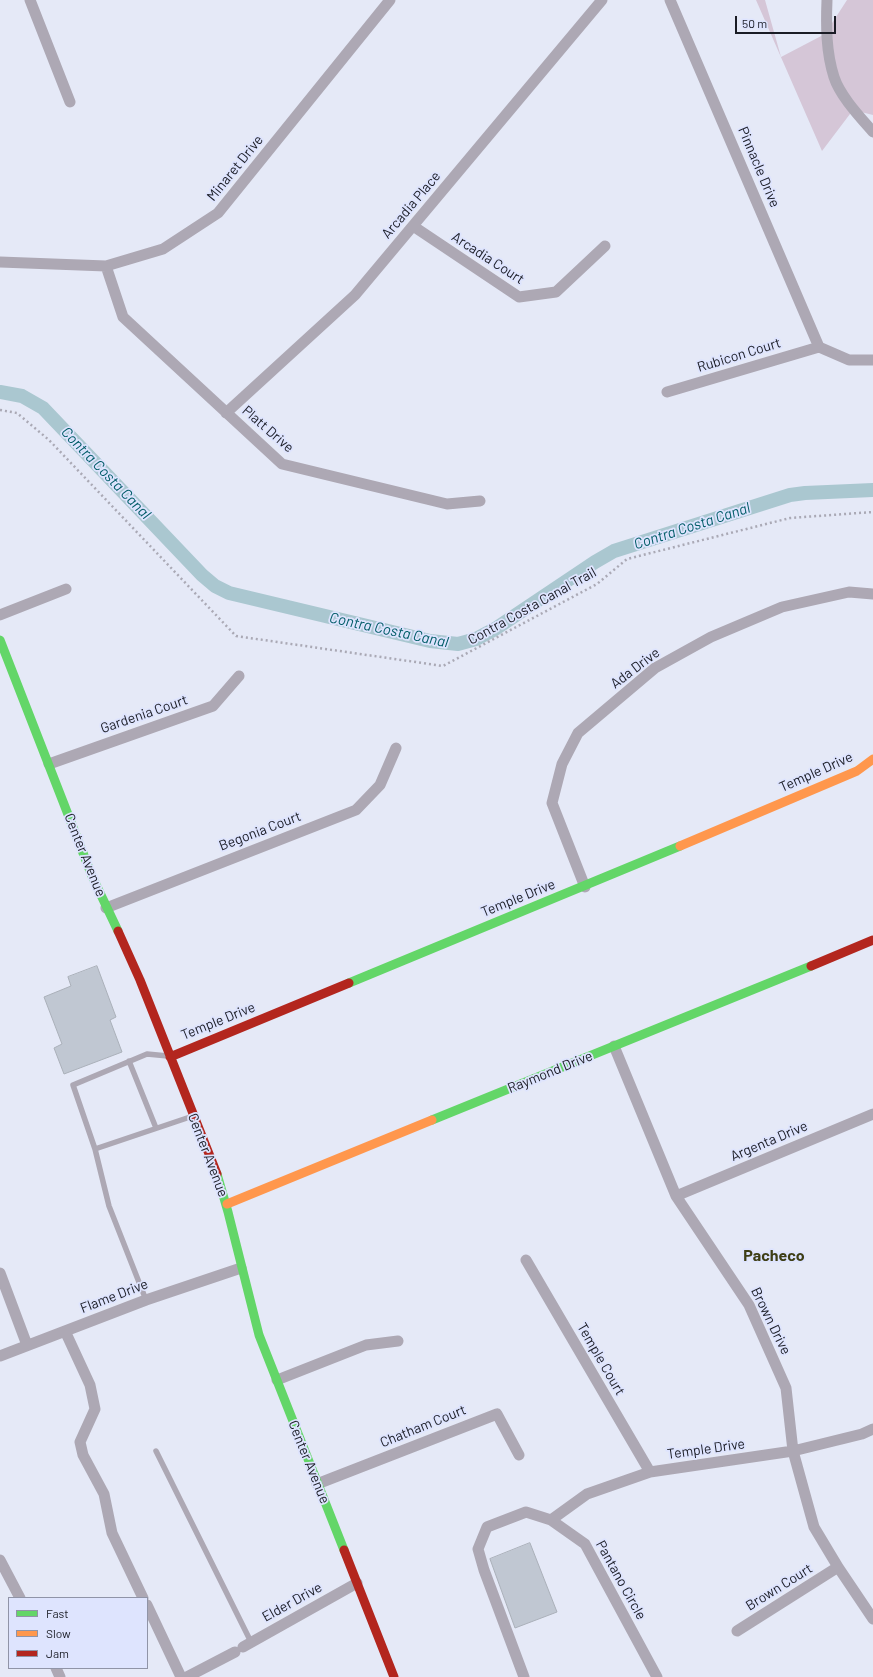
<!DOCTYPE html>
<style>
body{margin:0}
#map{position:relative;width:873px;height:1677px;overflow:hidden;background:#e5e9f7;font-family:Barlow,sans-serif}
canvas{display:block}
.legend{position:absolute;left:8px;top:1597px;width:140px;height:72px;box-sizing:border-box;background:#dee4fe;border:1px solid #9094a7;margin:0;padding:5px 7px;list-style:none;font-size:12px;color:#1a1c25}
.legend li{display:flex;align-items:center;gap:8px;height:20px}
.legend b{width:20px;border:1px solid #9094a7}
.scale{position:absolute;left:735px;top:16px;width:101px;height:18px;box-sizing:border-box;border:2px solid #1a1c25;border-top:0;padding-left:5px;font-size:12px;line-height:14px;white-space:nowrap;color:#1a1c25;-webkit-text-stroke:3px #dee4fe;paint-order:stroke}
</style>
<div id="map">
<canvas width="873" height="1677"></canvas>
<ul class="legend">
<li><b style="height:5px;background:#63d668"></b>Fast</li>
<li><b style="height:5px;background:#ff974d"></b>Slow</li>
<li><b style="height:5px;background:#b3261e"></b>Jam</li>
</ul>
<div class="scale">50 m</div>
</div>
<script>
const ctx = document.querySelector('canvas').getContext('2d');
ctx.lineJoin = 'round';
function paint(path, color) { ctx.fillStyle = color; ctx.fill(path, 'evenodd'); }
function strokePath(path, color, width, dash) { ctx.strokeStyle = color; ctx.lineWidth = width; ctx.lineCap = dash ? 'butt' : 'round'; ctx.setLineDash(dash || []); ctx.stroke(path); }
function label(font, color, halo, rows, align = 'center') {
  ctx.font = font + ' Barlow,sans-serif'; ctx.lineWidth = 3.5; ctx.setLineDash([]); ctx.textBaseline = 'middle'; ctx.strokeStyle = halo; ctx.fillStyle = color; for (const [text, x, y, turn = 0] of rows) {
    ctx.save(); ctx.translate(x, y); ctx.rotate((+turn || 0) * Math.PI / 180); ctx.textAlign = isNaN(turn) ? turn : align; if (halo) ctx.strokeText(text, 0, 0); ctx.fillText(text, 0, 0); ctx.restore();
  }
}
paint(new Path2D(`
 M756 0H765L781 57 825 34 847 0H873V115L853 110 822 151Z`), '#d5c6d7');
strokePath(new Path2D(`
 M0 392 22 396 43 408 202 575 215 586 229 593 430 641 458 644 476 639 495 629 595 562 614 551 790 495 805 493 873 490`), '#aac7d0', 14);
const building = new Path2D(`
 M97 966 116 1017 110 1020 122 1052 64 1074 54 1048 62 1044 44 997 71 986 68 977Z
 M530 1543 557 1612 515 1628 490 1559Z`);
paint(building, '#c0c7d2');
strokePath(building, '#aab0b9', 1);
strokePath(new Path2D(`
 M0 410 17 413 49 440 236 636 443 666 597 584 627 559 790 518 873 512`), '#aaa9b5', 2.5, [2, 3]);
strokePath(new Path2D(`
 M129 1061 156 1128
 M95 1149 193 1116
 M146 1300 109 1206 95 1149 73 1085 147 1054 168 1056
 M156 1451 251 1642`), '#ada8b4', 5.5);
strokePath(new Path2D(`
 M30 0 70 102
 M670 0 819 347
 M827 0C826 26 826 52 834 77 840 96 860 117 873 132
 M413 226 519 297 556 292 605 246
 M0 262 106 266 163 249 218 213 390 0
 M106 266 123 317 282 464 447 504 480 501
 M819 347 849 360H873
 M667 392 819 347
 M226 413 355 295 602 0
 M0 615 66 589
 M49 764 213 706 239 676
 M585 887 552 803 562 764 578 733 655 668 711 637 782 607 849 592 873 594
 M106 908 356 810 380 785 396 748
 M614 1046 676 1196 749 1305 786 1388 793 1451 814 1527 838 1567 873 1619
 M676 1196 873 1114
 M526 1260 650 1472
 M0 1273 27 1345
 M65 1331 90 1385 95 1409 80 1442 83 1455 104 1494 112 1533 143 1598
 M0 1356 146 1300 241 1268
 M277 1380 366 1345 398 1341
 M317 1484 497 1414 519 1455
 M551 1520 587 1494 650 1472 793 1451 862 1434 873 1429
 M0 1560 20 1598
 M147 1605 181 1677
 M737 1631 838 1567
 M243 1647 357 1583
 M56 1668 60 1677
 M187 1677 235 1652
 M524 1677 484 1570 478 1549 487 1527 526 1512 551 1520 585 1544 657 1677`), '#ada8b4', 11);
strokePath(new Path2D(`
 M0 640 92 876 118 931
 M349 983 680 846
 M432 1120 811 966
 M217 1174 228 1212 259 1335 344 1550`), '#63d668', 9);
strokePath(new Path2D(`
 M680 846 857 771 873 759
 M227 1204 432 1120`), '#ff974d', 9);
strokePath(new Path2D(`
 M118 931 140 980 217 1174
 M811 966 873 940
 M170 1057 349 983
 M344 1550 394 1677`), '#b3261e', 9);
label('14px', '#1a1c25', '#dee4fe', [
 ["Pinnacle Drive",759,167,67],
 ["Minaret Drive",235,168,-51],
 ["Arcadia Place",411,205,-50],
 ["Arcadia Court",488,258,33],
 ["Rubicon Court",739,355,-17],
 ["Platt Drive",268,429,41],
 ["Contra Costa Canal Trail",532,606,-29],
 ["Ada Drive",635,668,-37],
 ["Gardenia Court",144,714,-19],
 ["Temple Drive",816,772,-24],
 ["Begonia Court",260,831,-21],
 ["Center Avenue",85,855,68],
 ["Temple Drive",518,898,-22],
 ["Temple Drive",218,1021,-22],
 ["Raymond Drive",550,1072,-22],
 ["Argenta Drive",769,1141,-23],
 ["Center Avenue",208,1155,69],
 ["Flame Drive",114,1296,-21],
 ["Brown Drive",771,1321,64],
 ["Temple Court",601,1359,60],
 ["Chatham Court",423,1426,-22],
 ["Temple Drive",706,1449,-8],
 ["Center Avenue",309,1462,68],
 ["Pantano Circle",621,1580,61],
 ["Brown Court",779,1587,-32],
 ["Elder Drive",292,1602,-29]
]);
label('italic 15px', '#025d68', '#dee4fe', [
 ["Contra Costa Canal",106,473,46],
 ["Contra Costa Canal",692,526,-18],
 ["Contra Costa Canal",389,630,12]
]);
label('bold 16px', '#3e3e15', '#dee4fe', [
 ["Pacheco",774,1256]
]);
</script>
